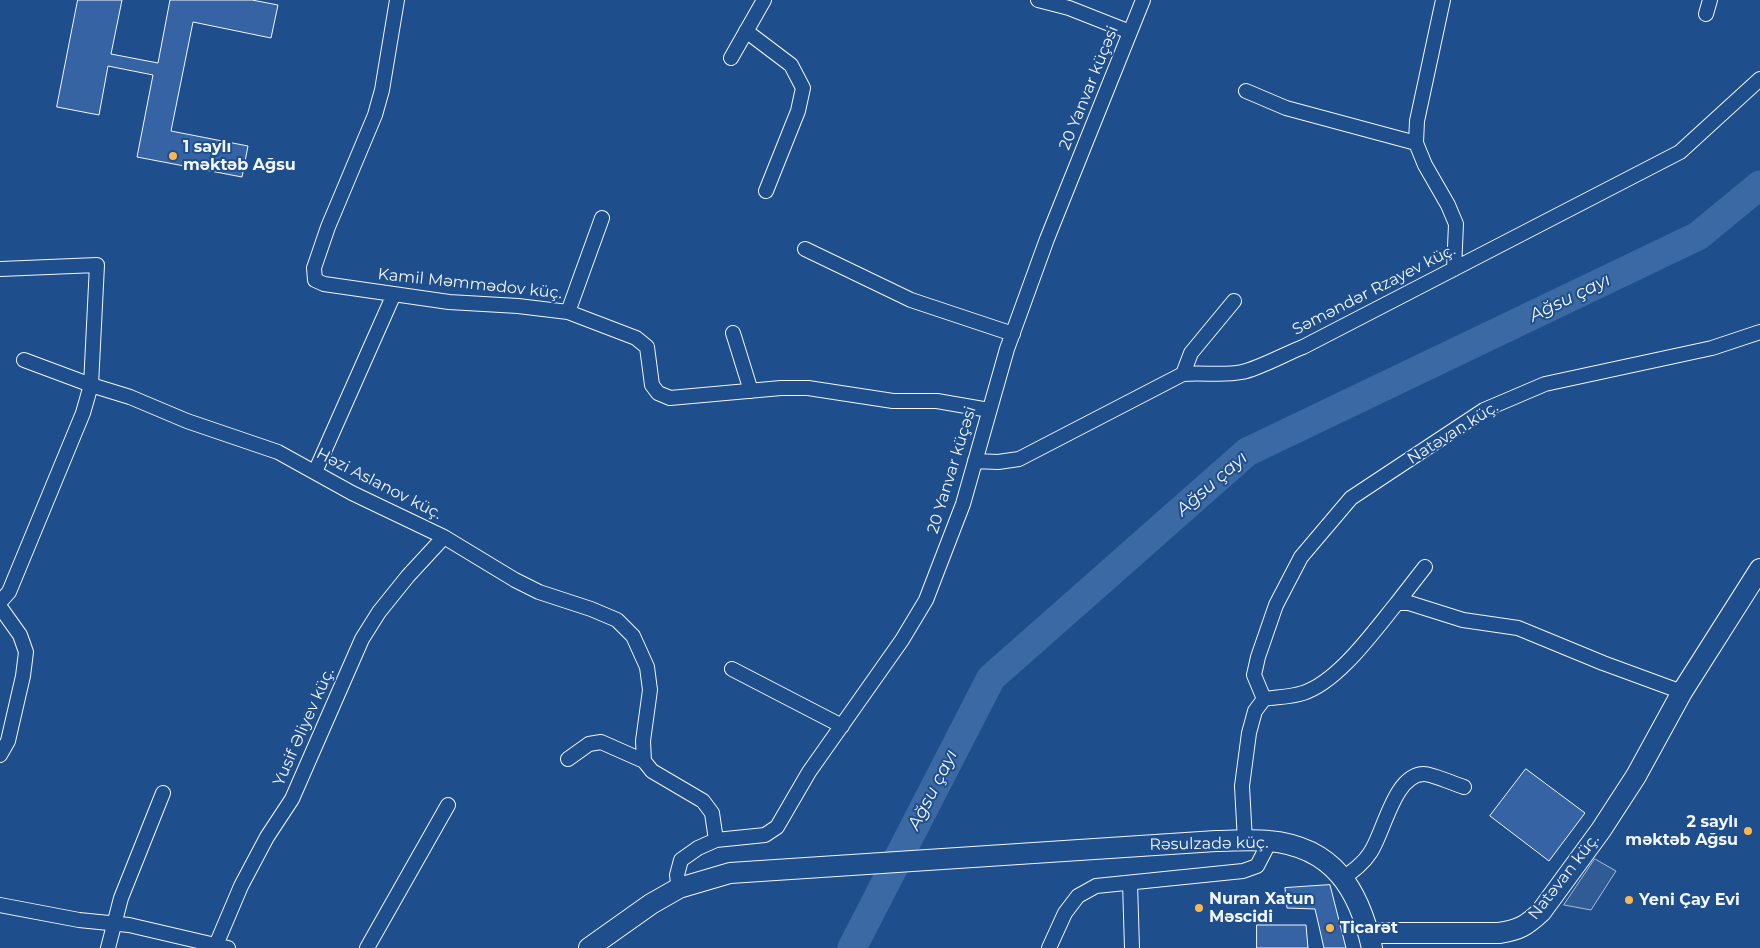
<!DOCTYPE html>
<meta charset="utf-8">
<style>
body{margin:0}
canvas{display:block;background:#1f4e8c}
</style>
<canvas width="1760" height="948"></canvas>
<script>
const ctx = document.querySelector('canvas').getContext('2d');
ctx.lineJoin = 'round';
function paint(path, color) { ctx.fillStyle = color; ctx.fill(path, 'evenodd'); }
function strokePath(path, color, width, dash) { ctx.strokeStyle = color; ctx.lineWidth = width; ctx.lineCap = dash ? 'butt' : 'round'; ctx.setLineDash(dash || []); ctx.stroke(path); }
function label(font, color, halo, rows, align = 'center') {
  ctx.font = font + ' Montserrat,sans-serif'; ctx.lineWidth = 4; ctx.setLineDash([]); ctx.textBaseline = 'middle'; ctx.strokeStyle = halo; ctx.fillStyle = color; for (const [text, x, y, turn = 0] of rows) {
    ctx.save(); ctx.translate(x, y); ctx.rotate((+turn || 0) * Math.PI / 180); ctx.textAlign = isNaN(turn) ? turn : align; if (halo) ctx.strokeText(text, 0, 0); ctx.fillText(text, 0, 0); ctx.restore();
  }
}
const parking = new Path2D(`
 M1595 859 1616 871 1591 910 1564 905Z`);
paint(parking, '#305b95');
strokePath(parking, '#a8bbd7', 1);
strokePath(new Path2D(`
 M852 948 991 678 1247 452 1698 236 1760 185`), '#3b69a3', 29);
const building = new Path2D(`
 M78 0H122L111 54 158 63 170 0H252L278 5 271 38 193 22 171 131 248 146 242 177 137 157 153 75 108 66 99 115 57 107Z
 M1526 769 1585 813 1549 861 1490 816Z
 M1330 885 1346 948H1324L1315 909 1287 908 1285 888Z
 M1257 925H1306L1308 948H1257Z`);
paint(building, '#3563a3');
strokePath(building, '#f2f6ff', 1);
const street = new Path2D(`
 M397 0 382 90 375 115 328 227 314 268 315 280 324 284 449 302 518 306 568 312 636 338 647 347 652 385 658 393 670 398 781 388H808L893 401H937L989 410
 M1038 0 1069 8 1130 32
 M1443 0 1417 121 1416 143 1425 165 1448 205 1456 224 1454 269
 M1706 14 1710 0
 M746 31 791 65 803 88 798 111 766 191
 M731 58 764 0
 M1246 91 1286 108 1416 143
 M805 249 911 300 1013 334
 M0 269 97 265 91 385 24 360
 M568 312 602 218
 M733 333 751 391
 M1183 374 1191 353 1234 301
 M975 461 998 462 1019 459 1183 374C1203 372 1222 376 1242 372 1258 369 1287 353 1303 347L1680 152 1760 79
 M315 472 394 294
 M0 602 9 592 83 413 91 385 130 397 187 421 278 452 352 493 444 537 515 580 539 592 591 609 617 620 633 636 647 667 650 690 643 741 644 761 652 771 703 801 712 813 716 840
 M1397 603 1425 567
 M0 607 20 635 26 652 23 676 8 741 0 755
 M732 669 842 726
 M1264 699 1254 675 1258 657 1276 605 1301 557 1351 498 1484 410 1545 384 1712 348 1760 332
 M568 759 589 744 601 742 644 761
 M1245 841 1242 786 1249 733 1255 711 1264 699C1276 697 1291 697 1303 693 1338 682 1374 631 1397 603H1409L1463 620 1518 628 1603 663 1682 692
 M1342 879C1353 871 1363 864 1370 853 1384 833 1394 774 1424 774 1432 774 1454 784 1464 787
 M1130 883 1132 948
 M679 888 677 875 681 860 698 848 716 840 765 835 777 827 809 772 902 640 926 600 963 504 1007 349 1047 239 1143 0
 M0 905 79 920 129 925 228 948
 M216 945 241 886 267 837 292 799 362 639 379 612 408 576 444 537
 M108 948 121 898 163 793
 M367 948 448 805
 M1049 948 1065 913 1078 896 1096 886 1243 871 1257 866 1270 841`);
const secondary = new Path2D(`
 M1368 933H1499C1519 930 1526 926 1541 912L1601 830 1636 776 1682 692 1760 569
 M589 948 651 904 679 888 730 873 1216 841C1233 841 1252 839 1269 841 1334 847 1359 890 1372 948`);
strokePath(street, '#f2f6ff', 16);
strokePath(secondary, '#f2f6ff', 22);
strokePath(street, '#1f4e8c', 14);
strokePath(secondary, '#1f4e8c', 20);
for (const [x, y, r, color] of [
 [173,156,5,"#ffb74d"],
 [1748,831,5,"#ffb74d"],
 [1629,900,5,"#ffb74d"],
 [1199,908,5,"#ffb74d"],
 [1330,928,5,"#ffb74d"]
]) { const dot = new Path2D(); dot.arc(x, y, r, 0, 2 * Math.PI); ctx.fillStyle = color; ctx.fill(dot); strokePath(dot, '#1f4e8c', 2); }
label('16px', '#f2f6ff', '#1f4e8c', [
 ["20 Yanvar küçəsi",1089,88,-68],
 ["Kamil Məmmədov küç.",470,284,6],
 ["Səməndər Rzayev küç.",1374,290,-27],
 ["Natəvan küç.",1453,433,-32],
 ["20 Yanvar küçəsi",952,470,-73],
 ["Həzi Aslanov küç.",379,484,27],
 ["Yusif Əliyev küç.",304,727,-66],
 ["Rəsulzadə küç.",1209,844,-1],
 ["Natəvan küç.",1564,877,-52]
]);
label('bold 16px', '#f2f6ff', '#1f4e8c', [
 ["1 saylı",183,147],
 ["məktəb Ağsu",183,165],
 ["2 saylı",1738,822,"right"],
 ["məktəb Ağsu",1738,840,"right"],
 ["Nuran Xatun",1209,899],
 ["Məscidi",1209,917],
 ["Yeni Çay Evi",1639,900],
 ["Ticarət",1340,928]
], 'left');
label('italic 18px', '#f2f6ff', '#1f4e8c', [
 ["Ağsu çayı",1570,298,-26],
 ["Ağsu çayı",1212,484,-41],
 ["Ağsu çayı",933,790,-63]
]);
</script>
